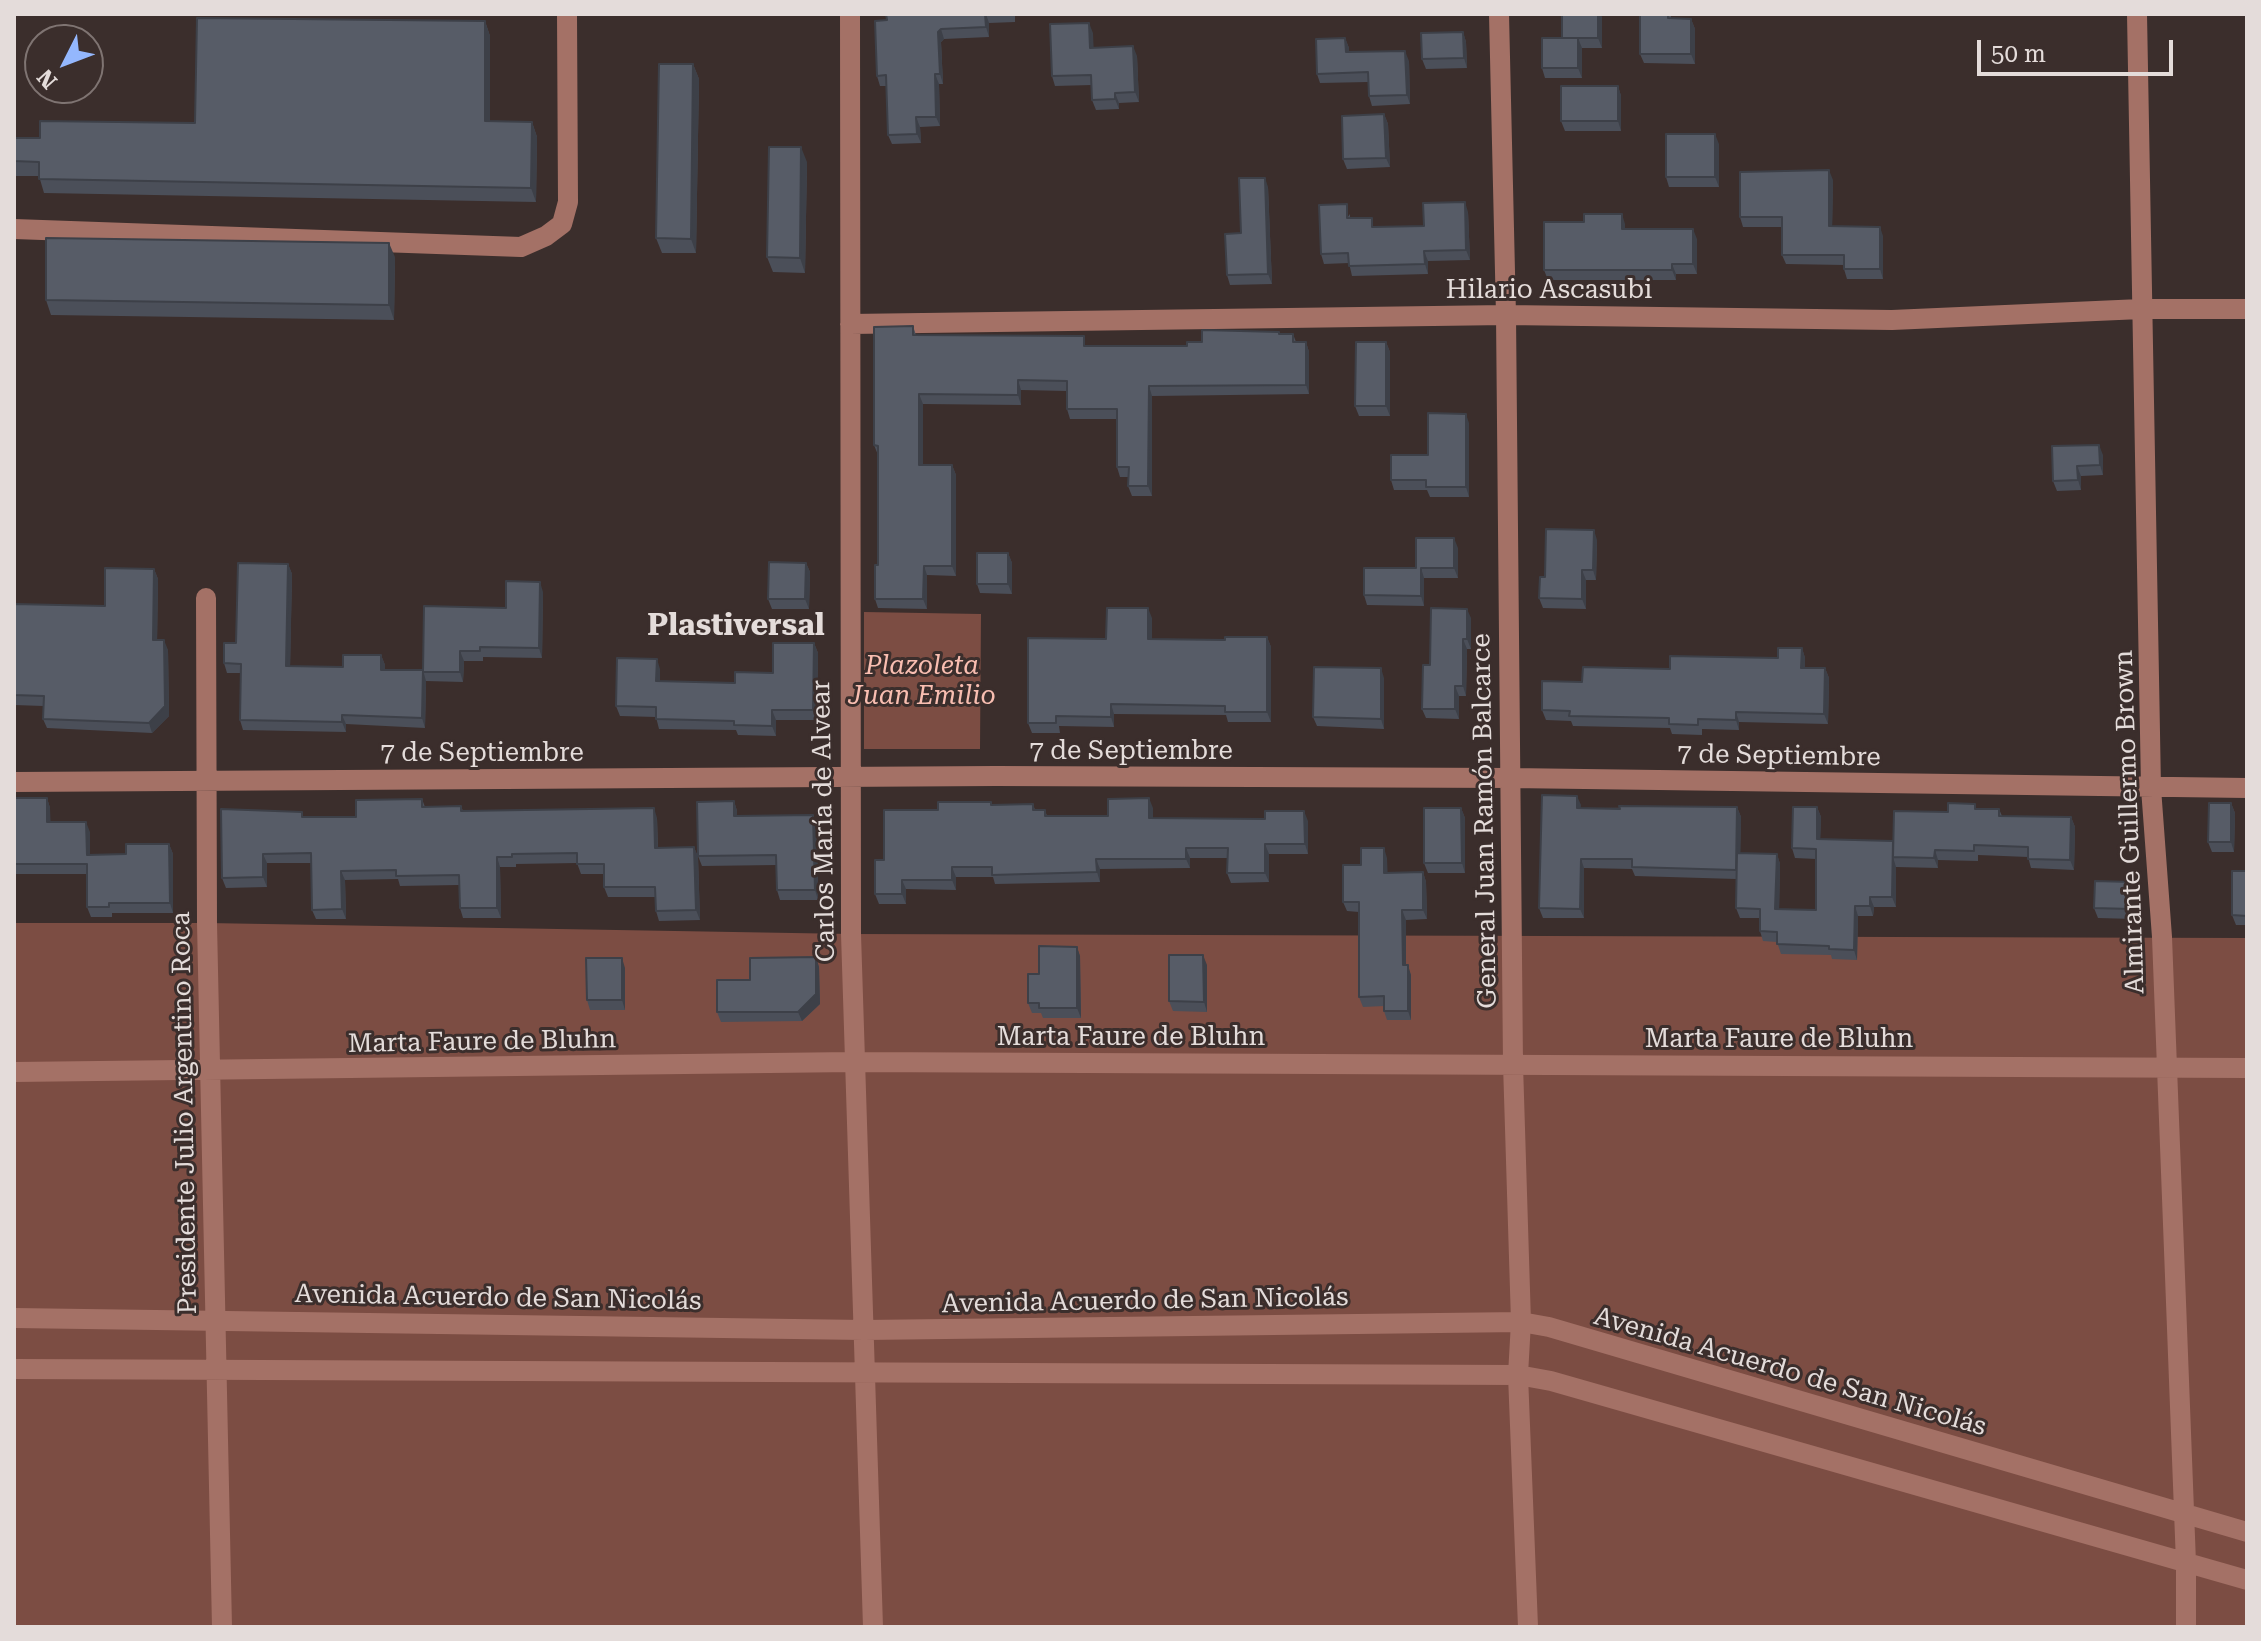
<!DOCTYPE html>
<meta charset="utf-8">
<style>
body{margin:0}
#map{position:relative;width:2261px;height:1641px;overflow:hidden;background:#3b2e2c;font-family:"Roboto Serif",serif}
canvas{display:block}
.frame{position:absolute;inset:0;border:16px solid #e4dcda;pointer-events:none}
.north{position:absolute;left:24px;top:24px;width:80px;height:80px;box-sizing:border-box;background:#3b2e2c;border:2px solid #7f7472;border-radius:50%;rotate:228deg;font-size:22px;font-weight:700;line-height:32px;text-align:center;color:#e4dcda}
.north::after{content:'';display:block;margin:auto;width:28px;height:36px;background:#94b7fd;clip-path:polygon(50% 0,100% 100%,50% 72%,0 100%)}
.scale{position:absolute;left:1977px;top:40px;width:196px;height:36px;box-sizing:border-box;border:4px solid #e4dcda;border-top:0;padding-left:10px;font-size:24px;line-height:28px;white-space:nowrap;color:#e4dcda;-webkit-text-stroke:6px #3b2e2c;paint-order:stroke}
</style>
<div id="map">
<canvas width="2261" height="1641"></canvas>
<div class="frame"></div>
<div class="north">N</div>
<div class="scale">50 m</div>
</div>
<script>
const ctx = document.querySelector('canvas').getContext('2d');
ctx.lineJoin = 'round';
function paint(path, color) { ctx.fillStyle = color; ctx.fill(path, 'evenodd'); }
function strokePath(path, color, width, dash) { ctx.strokeStyle = color; ctx.lineWidth = width; ctx.lineCap = dash ? 'butt' : 'round'; ctx.setLineDash(dash || []); ctx.stroke(path); }
function label(font, color, halo, rows, align = 'center') {
  ctx.font = font + ' "Roboto Serif",serif'; ctx.lineWidth = 6; ctx.setLineDash([]); ctx.textBaseline = 'middle'; ctx.strokeStyle = halo; ctx.fillStyle = color; for (const [text, x, y, turn = 0] of rows) {
    ctx.save(); ctx.translate(x, y); ctx.rotate((+turn || 0) * Math.PI / 180); ctx.textAlign = isNaN(turn) ? turn : align; if (halo) ctx.strokeText(text, 0, 0); ctx.fillText(text, 0, 0); ctx.restore();
  }
}
paint(new Path2D(`
 M864 612 981 614 980 749H864Z
 M14 923H207L851 934 2247 938V1627H14Z`), '#7c4d43');
strokePath(new Path2D(`
 M850 14 851 934 873 1627
 M1499 14 1506 315 1513 1064 1521 1322 1518 1375 1528 1627
 M2137 14 2151 788 2162 937 2186 1563V1627
 M14 229 521 247 546 236 562 224 568 202 567 14
 M850 324 1506 315 1892 320 2141 309H2247
 M206 598 207 923 222 1627
 M14 782 996 776 1511 778 2247 788
 M14 1072 853 1062 2247 1068
 M14 1318 864 1330 1521 1322 1549 1327 2247 1532
 M14 1369 1518 1375 1551 1381 2247 1580`), '#a47166', 20);
paint(new Path2D(`
 M886 14H1015V22L989 23V37L944 39 941 42 943 84H939L940 126 920 127 921 143 892 144 888 135 887 86H880L877 76 887 20Z
 M1640 14H1671V18L1691 19 1695 29V64L1644 63 1640 54Z
 M1602 17V48H1582V78H1545L1542 68Z
 M485 21 490 36V121L532 122 537 137 536 202 44 193 39 176H14V138H40L195 123Z
 M1463 32 1466 42 1467 68 1426 69 1422 59Z
 M1093 33V47L1137 56 1139 102 1119 103V109L1096 110 1092 100V85L1055 86 1052 76Z
 M1345 38 1349 48V52L1409 61 1410 104 1372 106 1369 96 1368 82 1320 83 1317 74Z
 M693 64 699 79 696 253H662L656 238Z
 M1618 86 1621 96V131H1565L1561 121Z
 M1384 114 1388 124 1390 167 1347 169 1343 159Z
 M1719 144V187H1669L1666 177Z
 M807 162 805 273 773 272 767 257Z
 M1833 180 1832 226 1883 236V279H1847L1844 269V265L1786 264 1782 255V227H1743L1740 217Z
 M1268 187 1272 284 1230 285 1227 275 1241 233Z
 M1468 212 1470 260 1428 261V274L1352 276 1349 263 1324 264 1321 254 1350 214V218L1375 227 1424 226Z
 M1625 224V229L1697 239V274H1676V280H1548L1544 270Z
 M395 257 394 320 51 315 46 300Z
 M913 326 916 335 1088 346H1187L1202 342 1280 334H1293L1296 342H1306L1309 352V394L1152 396V496H1132L1128 486V477H1120L1117 467V419H1070L1067 409V391L1021 390V405L923 404V465H952L956 475V576L927 575V609L878 608 875 599 878 565V455L874 445Z
 M1386 342 1390 352V416H1359L1355 406Z
 M1469 423V497H1430L1427 490H1394L1391 480 1428 455Z
 M2052 446 2103 455V475L2081 476V490L2057 491 2053 481Z
 M1597 540 1596 580H1586V609L1543 608 1539 598 1545 577Z
 M1458 548V578H1424V606L1367 605 1364 595 1416 568Z
 M1008 553 1012 563V594L980 593 977 584Z
 M806 563 810 572 809 609H772L768 599Z
 M288 564 292 574 290 666 343 667 381 655 385 665V670H423L506 608 543 592 542 658 483 657V661H464L463 682 426 681 425 728 346 724V732L243 730 240 720V673H227L224 663Z
 M154 569 158 579 157 640 168 650 169 716 152 733 47 728 43 719V706L14 705V604L105 606Z
 M1152 618V639L1225 640 1267 637 1271 647V722H1228L1226 715 1114 714V727L1059 726 1060 733H1032L1028 723 1106 639Z
 M1471 618V649H1467L1466 696H1459V719L1426 718 1422 709 1430 665Z
 M814 643 818 653 817 720H776V736L738 735 736 730 659 729 656 717 620 716 616 706 660 669V682L735 683 773 673Z
 M1802 648 1805 658V668H1825L1829 678 1828 724 1739 722V730L1702 729V735L1672 734 1670 728 1573 726 1571 721 1546 720 1542 710 1582 682 1670 669 1778 658Z
 M1384 678V729L1317 726 1313 717Z
 M1577 796 1580 808 1737 807 1741 817 1740 853 1777 854 1780 864 1779 909 1816 910V859L1795 858 1792 848 1817 807 1821 817 1820 839 1893 841 1948 812 1977 809H1999L2002 816 2071 817 2075 827 2074 870 2031 868 2028 857 1978 855V861L1938 860V868L1896 867V907H1874L1873 916H1858L1857 960 1832 959 1831 955 1781 954 1777 942 1763 941 1760 931V918H1740L1736 908V879L1635 876 1632 869 1584 868V918H1543L1539 908Z
 M14 798H47L50 808V822L90 832V855L126 854 169 844 173 854V913H112V917H91L87 907V874H14Z
 M422 799 425 807 461 806 463 811 657 818 658 848 694 847 698 857 700 920 659 921 656 911V897H608L604 887V874H581L577 863 516 864V867H500L501 918H463L460 908 459 885 400 886 398 879 345 880 346 919H316L312 910 311 863H267V887L226 888 222 878 304 817H356Z
 M734 801 737 811V816L813 815 817 824 818 900H780L777 890V865L702 866 698 856Z
 M2231 803 2235 813 2234 852H2212L2208 842Z
 M1033 804 1035 810H1045L1047 816H1108L1153 808V818L1308 821V854H1269V882L1231 883 1227 873V858H1190V868L1100 869V882L995 884 993 877H956V890L906 889V904H879L875 894 884 860 938 810 992 805Z
 M1461 808 1465 818V873H1428L1424 863Z
 M1387 858V873L1423 872 1426 882 1427 919 1406 920V965L1411 975V1020H1387L1384 1011V1006L1363 1007 1359 997V912L1347 911 1343 902 1361 865Z
 M2247 871V925H2236L2232 915Z
 M2135 892 2134 919 2098 918 2094 908Z
 M1077 947 1080 956 1081 1018H1043L1041 1013H1032L1028 1003 1039 974Z
 M816 957 819 967 820 1004 802 1021 721 1022 717 1012 750 980Z
 M1207 965V1012L1173 1011 1169 1001Z
 M625 968V1010H590L587 1000Z`), '#4b4f59');
paint(new Path2D(`
 M986 14 989 23V37L986 27Z
 M1598 14H1601L1602 17V48L1598 38Z
 M1691 19 1695 29V64L1691 54Z
 M485 21 490 36V136L485 121Z
 M1089 23 1093 33 1094 57 1090 48Z
 M941 29 944 39 941 42 943 84 940 74 938 32Z
 M1463 32 1466 42 1467 68 1464 58Z
 M1345 38 1349 48V62L1346 52Z
 M1578 38 1582 48V78L1578 68Z
 M1133 46 1137 56 1139 102 1135 92Z
 M1405 51 1409 61 1410 104 1407 95Z
 M693 64 699 79 696 253 691 239Z
 M935 74 939 84 940 126 936 117Z
 M1618 86 1621 96V131L1618 121Z
 M1115 93 1119 103V109L1115 99Z
 M1384 114 1388 124 1390 167 1386 158Z
 M916 117 920 127 921 143 917 134Z
 M532 122 537 137 536 202 531 188Z
 M1715 134 1719 144V187L1715 177Z
 M801 147 807 162 805 273 800 258Z
 M1829 170 1833 180 1832 236 1829 226Z
 M1265 178 1268 187 1272 284 1268 274Z
 M1465 202 1468 212 1470 260 1466 250Z
 M1622 214 1625 224V238L1622 229Z
 M1880 227 1883 236V279L1880 269Z
 M1693 229 1697 239V274L1693 264Z
 M389 243 395 257 394 320 389 305Z
 M1424 251 1428 261V274L1425 264Z
 M1672 264 1676 274V280L1672 270Z
 M1306 342 1309 352V394L1306 385Z
 M1386 342 1390 352V416L1386 406Z
 M1018 380 1021 390V405L1018 395Z
 M1149 386 1152 396V496L1148 486Z
 M919 394 923 404V475L919 465Z
 M1466 414 1469 423V497L1466 487Z
 M2099 445 2103 455V475L2100 465Z
 M952 465 956 475V576L952 566Z
 M2077 466 2081 476V490L2078 480Z
 M1594 530 1597 540 1596 580 1593 570Z
 M1454 538 1458 548V578L1454 568Z
 M1008 553 1012 563V594L1008 584Z
 M806 563 810 572 809 609 805 599Z
 M288 564 292 574 290 675 286 666Z
 M924 566 927 575V609L923 599Z
 M1421 568 1424 578V606L1421 596Z
 M154 569 158 579 157 649 153 640Z
 M1582 570 1586 580V609L1582 599Z
 M540 582 543 592 542 658 539 648Z
 M1148 608 1152 618V649L1148 639Z
 M1467 609 1471 618V649L1467 639Z
 M1267 637 1271 647V722L1267 712Z
 M1463 639 1467 649 1466 696 1463 686Z
 M164 640 168 650 169 716 152 733 149 723Z
 M814 643 818 653 817 720 813 710Z
 M1802 648 1805 658V678L1801 668Z
 M460 651 464 661 463 682 460 672Z
 M381 655 385 665V680L381 670Z
 M657 659 660 669V691L656 681Z
 M1381 668 1384 678V729L1381 719Z
 M1825 668 1829 678 1828 724 1824 714Z
 M423 670 426 681 425 728 422 718Z
 M1455 686 1459 696V719L1455 709Z
 M1111 704 1114 714V727L1111 717Z
 M772 710 776 720V736L772 726Z
 M1736 712 1739 722V730L1736 720Z
 M342 715 346 724V732L342 722Z
 M1577 796 1581 805 1580 818 1577 808Z
 M47 798 50 808 51 832 47 822Z
 M1149 798 1153 808V828L1149 818Z
 M734 801 737 811V826L734 816Z
 M2231 803 2235 813 2234 852 2231 842Z
 M1737 807 1741 817 1740 880 1736 870Z
 M1817 807 1821 817 1820 849 1817 839Z
 M654 808 657 818 658 858 655 848Z
 M1461 808 1465 818V873L1462 863Z
 M1304 811 1308 821V854L1305 844Z
 M813 815 817 824 818 900 815 890Z
 M2071 817 2075 827 2074 870 2070 860Z
 M86 822 90 832V865L87 855Z
 M169 844 173 854V913L170 903Z
 M1265 844 1269 854V882L1265 873Z
 M694 847 698 857 700 920 696 910Z
 M1186 848 1190 858V868L1186 859Z
 M1384 848 1387 858 1388 883 1384 873Z
 M1935 850 1938 860V868L1934 858Z
 M263 854 267 863V887L263 877Z
 M1777 854 1780 864 1779 919 1775 909Z
 M497 857 500 867 501 918 497 908Z
 M1893 857 1896 867V907L1892 897Z
 M1096 859 1100 869V882L1097 872Z
 M1581 859 1584 868V918L1580 909Z
 M952 867 956 877V890L952 880Z
 M341 871 345 880 346 919 342 909Z
 M1423 872 1426 882 1427 919 1423 910Z
 M902 880 906 889V904L902 894Z
 M2131 882 2135 892 2134 919 2131 909Z
 M1870 897 1874 907 1873 916 1870 906Z
 M1855 906 1858 916 1857 960 1854 950Z
 M1402 910 1406 920V975L1403 965Z
 M1077 947 1080 956 1081 1018 1077 1008Z
 M1203 955 1207 965V1012L1204 1002Z
 M816 957 819 967 820 1004 802 1021 798 1012Z
 M622 958 625 968V1010L622 1000Z
 M1408 965 1411 975V1020L1408 1011Z`), '#3d4048');
const building = new Path2D(`
 M886 14H985L986 27 941 29 938 32 940 74H935L936 117H916L917 134 888 135 886 75 877 76 875 21 887 20Z
 M1562 14H1598V38H1562Z
 M1640 14H1668V18L1691 19V54H1640Z
 M197 18 485 21V121L532 122 531 188 39 179V162L14 161V138H40V121L195 123Z
 M1089 23 1090 48 1133 46 1135 92 1115 93V99L1092 100 1091 75 1052 76 1050 24Z
 M1463 32 1464 58 1422 59 1421 33Z
 M1345 38 1346 52 1405 51 1407 95 1369 96 1368 72 1317 74 1316 39Z
 M1542 38H1578V68H1542Z
 M659 64H693L691 239 656 238Z
 M1561 86H1618V121H1561Z
 M1384 114 1386 158 1343 159 1342 116Z
 M1666 134H1715V177H1666Z
 M769 147H801L800 258 767 257Z
 M1829 170V226L1880 227V269H1844V255H1782V217H1740V172Z
 M1239 178H1265L1268 274 1227 275 1225 234 1241 233Z
 M1465 202 1466 250 1424 251 1425 264 1349 266 1348 253 1321 254 1319 205 1347 204V218H1372V227L1424 226 1423 203Z
 M1584 214H1622V229H1693V264H1672V270H1544V222H1584Z
 M46 238 389 243V305L46 300Z
 M913 326V335L1084 336V346H1187V342H1202V330L1279 332V334H1293V342H1306V385L1149 386 1148 486H1128L1129 467H1117V409H1067V381L1018 380V395L919 394V465H952V566H924L923 599H875V565H878V446L874 445V327Z
 M1356 342H1386V406H1355Z
 M1428 413 1466 414V487H1426V480H1391V455H1428Z
 M2099 445 2100 465 2077 466 2078 480 2053 481 2052 446Z
 M1546 529 1594 530 1593 570H1582V599L1539 598 1540 577H1545Z
 M1416 538H1454V568H1421V596L1364 595V568H1416Z
 M977 553H1008V584H977Z
 M769 562 806 563 805 599H768Z
 M238 563 288 564 286 666 343 667V655H381V670H423L422 718 342 715V722L240 720 241 664 224 663V643H236Z
 M105 568 154 569 153 640H164L165 706 149 723 43 719 44 696 14 695V604L105 606Z
 M506 581 540 582 539 648 480 647V651H460V672H423L424 606 506 608Z
 M1107 608H1148V639L1225 640V637H1267V712H1225V706L1111 704V717L1056 716V723H1028V638L1106 639Z
 M1431 608 1467 609V639H1463V686H1455V709H1422L1423 665H1430Z
 M773 643H814L813 710H772V726L734 725V721L656 719V707L616 706 617 658 657 659 656 681 735 683V672L773 673Z
 M1778 648H1802L1801 668H1825L1824 714 1736 712V720L1698 719V725L1669 724V718L1569 716 1570 711 1542 710V681L1582 682 1583 667 1670 669V656L1778 658Z
 M1314 667 1381 668V719L1313 717Z
 M1542 795 1577 796V808L1620 809 1619 806 1737 807 1736 870 1632 867V859H1581L1580 909 1539 908Z
 M14 798H47V822H86L87 855 126 854V844H169L170 903H109V907H87V864H14Z
 M1149 798V818L1265 819V811H1304L1305 844H1265V873H1227L1228 848H1186V859H1096L1097 872 992 875V867H952V880H902V894H875V860H884V810H938V802H991V805L1033 804V810H1045V816H1108V799Z
 M422 799V807L461 806V811L654 808 655 848 694 847 696 910 656 911 655 887H604V864H577V853L512 854V857H497V908H460L459 875 396 876V870L341 871 342 909 312 910 311 853 263 854V877L222 878 221 809 302 812V817H356V800Z
 M734 801V816L813 815 815 890H777L776 855 698 856 697 802Z
 M1948 803 1975 804V809H1999V816L2071 817 2070 860 2028 859V847L1974 845V851L1935 850 1934 858 1893 857 1894 811 1948 812Z
 M2209 803H2231V842H2208Z
 M1793 807H1817V839L1893 841 1892 897H1870V906H1855L1854 950 1829 949V946L1777 944V932L1760 931V909L1736 908 1737 853 1777 854 1775 909 1816 910V849L1792 848Z
 M1424 808H1461L1462 863H1424Z
 M1361 848H1384V873L1423 872V910H1402L1403 965H1408V1011H1384V996L1359 997V902H1343V865H1361Z
 M2232 871H2247V916L2232 915Z
 M2095 881 2131 882V909L2094 908Z
 M1039 946 1077 947V1008H1039V1003H1028V974H1039Z
 M1169 955H1203L1204 1002 1169 1001Z
 M816 957V994L798 1012H717V980H750V958Z
 M586 958H622V1000H587Z`);
paint(building, '#575c67');
strokePath(building, '#3d4048', 2);
label('26px', '#e4dcda', '#3b2e2c', [
 ["Hilario Ascasubi",1549,290],
 ["7 de Septiembre",1131,751],
 ["7 de Septiembre",482,753],
 ["7 de Septiembre",1779,756,1],
 ["Carlos María de Alvear",824,821,-91],
 ["General Juan Ramón Balcarce",1485,821,-91],
 ["Almirante Guillermo Brown",2130,822,-92],
 ["Marta Faure de Bluhn",1131,1037],
 ["Marta Faure de Bluhn",1779,1039],
 ["Marta Faure de Bluhn",482,1042,-1],
 ["Presidente Julio Argentino Roca",185,1113,-91],
 ["Avenida Acuerdo de San Nicolás",498,1298,1],
 ["Avenida Acuerdo de San Nicolás",1145,1301,-1],
 ["Avenida Acuerdo de San Nicolás",1790,1372,16]
]);
label('italic 26px', '#f9beb1', '#3b2e2c', [
 ["Plazoleta",922,666],
 ["Juan Emilio",922,696]
]);
label('bold 30px', '#e4dcda', '#3b2e2c', [
 ["Plastiversal",736,626]
]);
</script>
